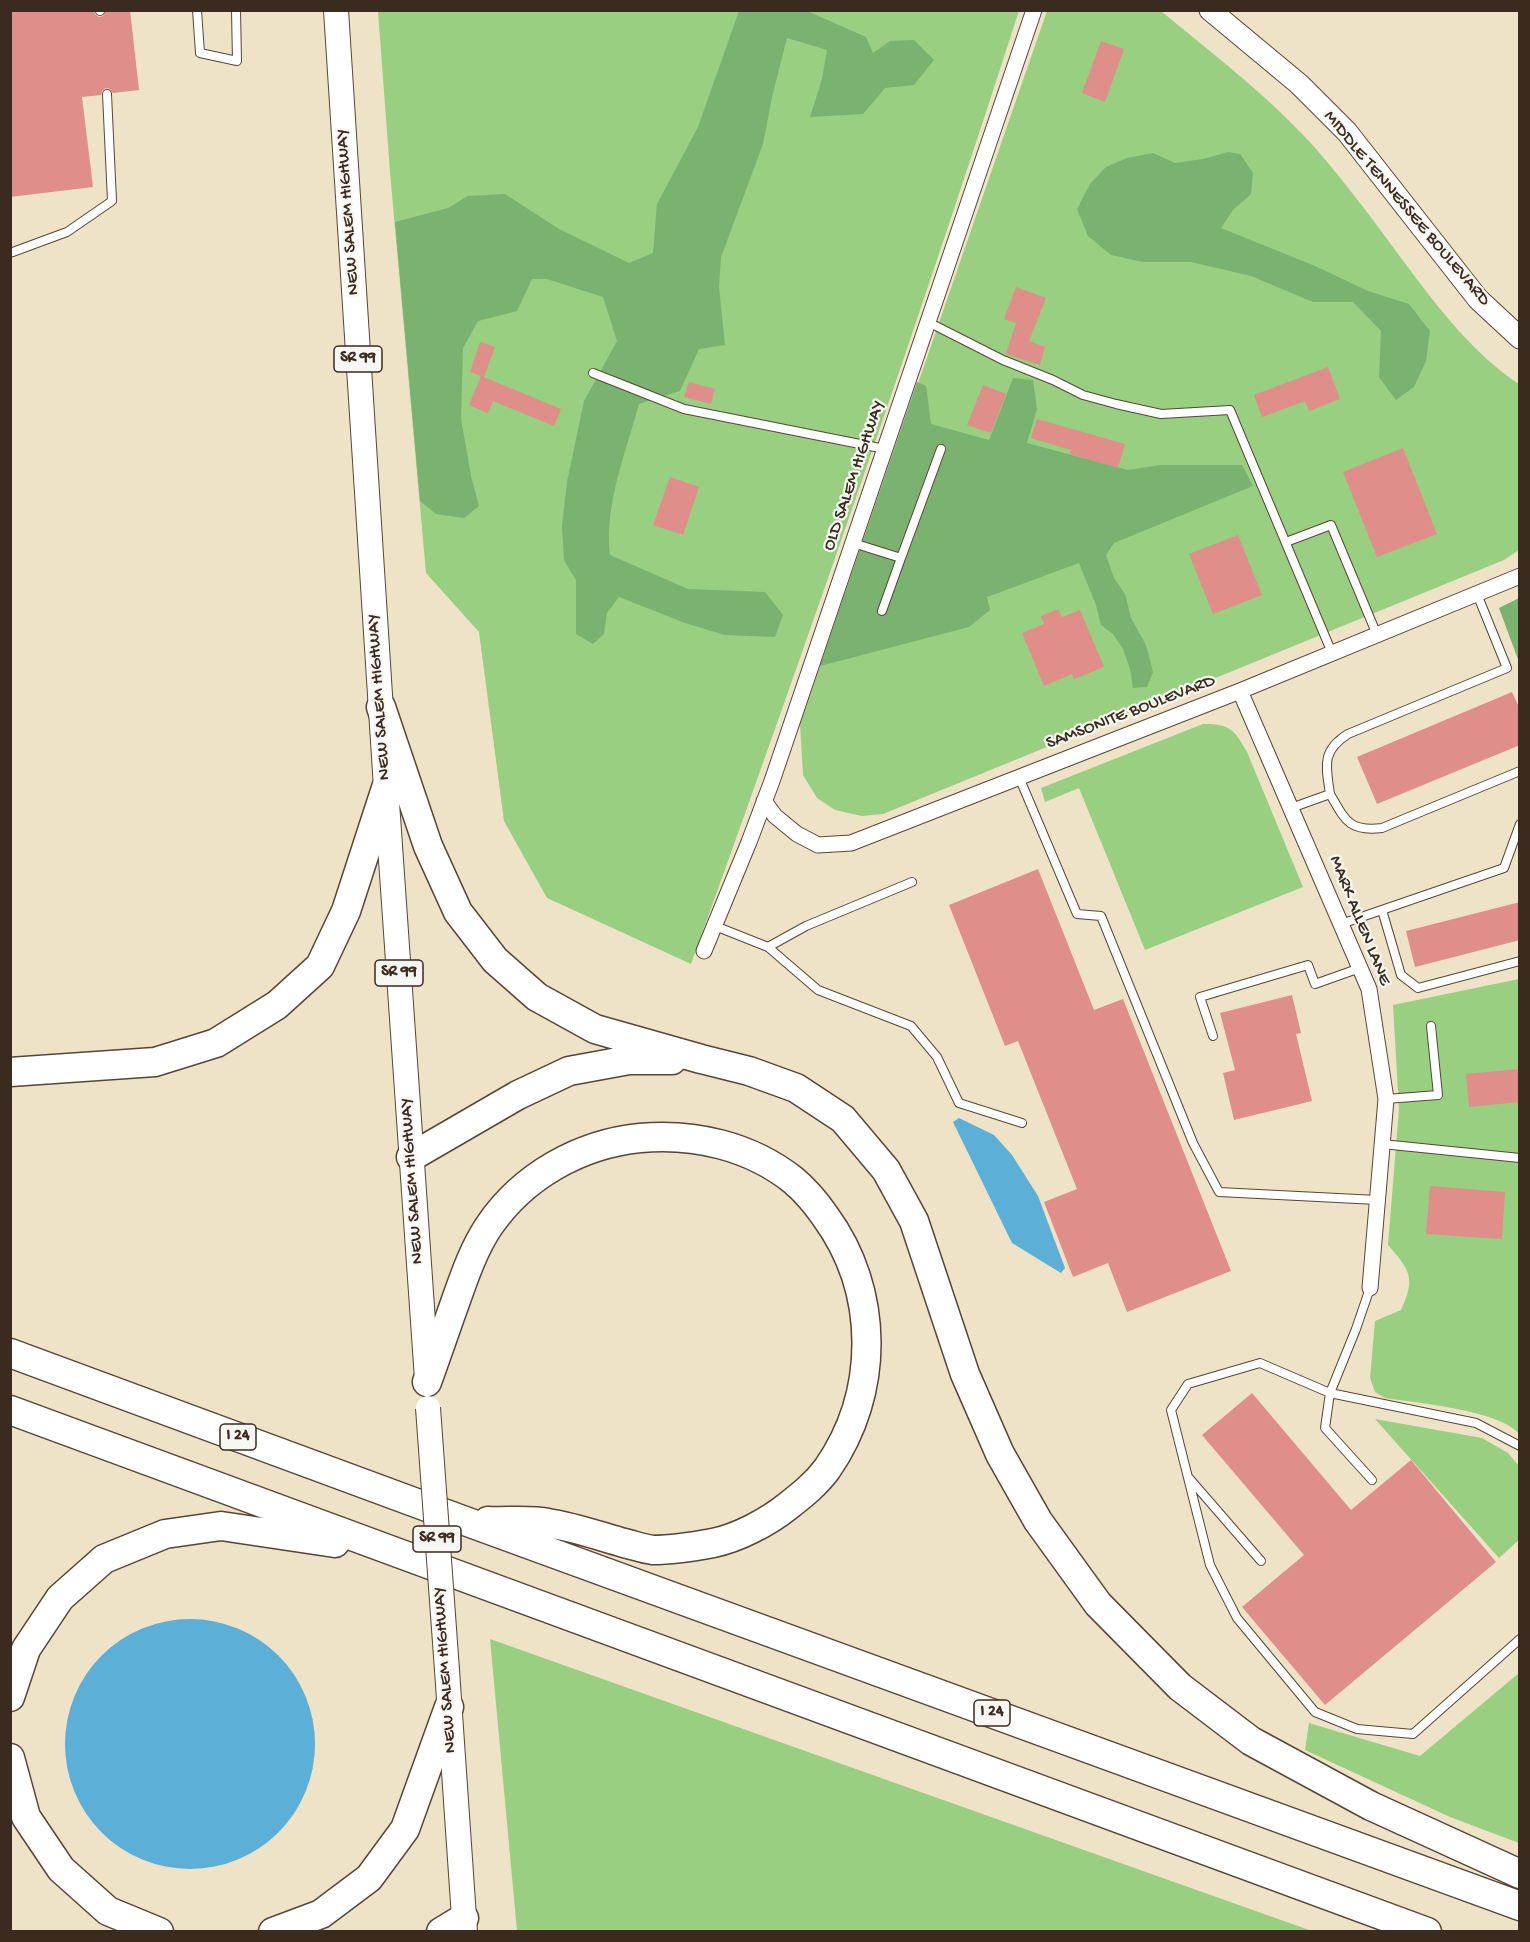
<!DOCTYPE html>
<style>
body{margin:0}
#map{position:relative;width:1530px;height:1942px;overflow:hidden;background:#eee3c7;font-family:"Gochi Hand",sans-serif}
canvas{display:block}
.frame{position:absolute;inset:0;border:12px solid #3b2a1e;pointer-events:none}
</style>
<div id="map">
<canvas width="1530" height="1942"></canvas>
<div class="frame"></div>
</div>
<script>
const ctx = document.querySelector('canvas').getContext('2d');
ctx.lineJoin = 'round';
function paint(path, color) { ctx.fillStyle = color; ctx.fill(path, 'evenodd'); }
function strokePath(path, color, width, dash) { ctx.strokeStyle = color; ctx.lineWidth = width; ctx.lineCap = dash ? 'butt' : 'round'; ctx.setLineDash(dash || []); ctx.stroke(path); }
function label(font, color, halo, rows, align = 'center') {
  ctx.font = font + ' "Gochi Hand",sans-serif'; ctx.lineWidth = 4.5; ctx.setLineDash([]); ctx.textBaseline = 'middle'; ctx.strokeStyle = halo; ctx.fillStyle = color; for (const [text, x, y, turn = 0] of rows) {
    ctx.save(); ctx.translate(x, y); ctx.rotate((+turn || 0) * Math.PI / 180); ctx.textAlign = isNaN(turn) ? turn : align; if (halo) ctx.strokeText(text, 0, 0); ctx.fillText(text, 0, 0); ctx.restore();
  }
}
paint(new Path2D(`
 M378 11H1019C916 330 805 648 691 964L547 898 504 821 479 632 426 573 390 172Z
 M1047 11H1161C1214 55 1271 98 1317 150 1348 186 1376 224 1404 262 1437 306 1473 354 1519 384V550L1504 560 883 814 862 816 835 810 817 798 803 775 800 724Z
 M1203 724C1230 724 1234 729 1247 752L1303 887 1145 950 1079 788 1045 802 1041 788Z
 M1519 979V1434C1500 1410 1417 1403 1385 1398L1375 1392 1370 1378 1375 1321 1401 1310C1416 1278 1410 1270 1388 1245L1399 1109 1393 1005Z
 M1375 1419 1482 1438 1508 1453 1519 1466 1520 1539 1499 1558Z
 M490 1639 1312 1931H517Z
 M1519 1673V1843L1450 1817 1305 1750 1309 1723 1420 1756Z`), '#99cf81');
paint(new Path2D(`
 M739 11H807L866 37 873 53 890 41 914 40 934 60 914 85 885 88 863 114 810 117 822 79 827 50 787 38 772 97 763 144 721 257 719 287 725 345 699 349 680 391 639 404C626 452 604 505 610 555L688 589 765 592 783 615 775 637 725 635 685 623 619 597 607 613 604 634 593 644 576 634V580L564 560 562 526 567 482 584 401 617 341 603 297 547 279H532L517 311 478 321 463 348 461 419 471 476 479 506 464 518 436 514 420 501 395 222 448 208 468 196 505 194 559 229 629 263 653 253 657 204 698 127Z
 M1228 152 1240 154 1253 173 1251 194 1233 210 1221 228 1315 266 1368 291 1409 304 1430 331 1426 361 1414 387 1396 400 1379 377 1381 331 1353 302H1313L1251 276 1191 262H1143L1111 255 1088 236 1077 209 1090 184 1106 167 1127 158 1153 153 1175 163 1203 159Z
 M1013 378 1033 380 1037 409 1027 443 1128 470 1160 465H1242L1253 486 1114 543 1106 555 1114 578 1125 594 1131 618 1146 645 1153 672 1147 687 1133 688 1130 669 1123 649 1113 634 1101 625 1096 605 1079 563 987 597 990 610 969 627 820 666 917 382 926 386 931 424 989 440Z
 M1519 598V662L1499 608Z`), '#7ab26f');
paint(new Path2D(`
 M959 1118 994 1135 1012 1155 1038 1196 1065 1268 1061 1273 1012 1243 953 1122Z
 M65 1744a125 125 0 1 1 250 0a125 125 0 1 1-250 0Z`), '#5cafd7');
paint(new Path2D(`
 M10 10H89L94 11 95 14 99 17 103 16 106 10H130L139 90 113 93 110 89 106 88 102 91 101 95 82 97 93 187 10 197Z
 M1101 41 1124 49 1105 102 1082 93Z
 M1016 287 1046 298 1029 341 1045 347 1040 365 1006 354 1016 323 1004 319Z
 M480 342 495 347 484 377 470 372Z
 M1328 367 1340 399 1309 411 1305 401 1262 417 1254 395Z
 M481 376 561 409 554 426 493 401 488 413 469 405Z
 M689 382 715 389 711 404 684 397Z
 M983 385 1006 394 991 433 967 425Z
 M1037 419 1125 444 1118 468 1070 454 1071 450 1031 438Z
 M1403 448 1437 534 1377 557 1343 472Z
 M670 477 699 487 683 535 653 525Z
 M1238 535 1262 595 1213 614 1189 554Z
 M1058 609 1062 617 1080 610 1104 667 1074 679 1072 674 1044 686 1022 633 1044 624 1041 616Z
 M1512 692 1520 709V745L1377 804 1357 757Z
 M1038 869 1094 1010 1123 999 1231 1271 1127 1312 1108 1263 1073 1277 1044 1202 1077 1189 1018 1041 1005 1046 949 905Z
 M1520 902V940L1415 967 1406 931Z
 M1292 995 1301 1033 1296 1034 1312 1101 1234 1120 1223 1073 1235 1070 1220 1013Z
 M1520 1069V1102L1469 1107 1466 1074Z
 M1430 1186 1505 1192 1502 1239 1426 1234Z
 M1252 1393 1351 1510 1411 1460 1496 1562 1325 1705 1242 1607 1304 1555 1202 1435Z`), '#df8e89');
const service = new Path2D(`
 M100 10V11
 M197 10 200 53 237 61 236 10
 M10 253 67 232 112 201 107 94
 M928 322 1003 360 1053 380 1083 395 1116 404 1161 414 1230 410 1332 653
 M593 373 684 409 885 449
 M1286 542 1331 525 1377 635
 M853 543 901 558 882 611
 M901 558 941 449
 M1019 777 1077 914 1101 916 1193 1143 1219 1192 1377 1200
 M1330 794C1326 766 1321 751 1348 734L1507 668 1477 594
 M1291 808 1330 794C1345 820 1349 832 1382 828L1520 771
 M1382 910 1401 975 1418 988 1520 961
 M1341 924 1504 868 1520 824
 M715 926 768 947 806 926 912 882
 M768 947 818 990 911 1026 937 1057 959 1103 1022 1123
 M1213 1036 1200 997 1308 965 1315 984 1360 968
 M1386 1099 1438 1095 1431 1026
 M1382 1144 1520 1158
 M1370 1288 1356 1329 1330 1393 1325 1428 1372 1480
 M1520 1446 1476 1423 1330 1393 1260 1363 1188 1384 1171 1410 1210 1565 1237 1618 1315 1712 1357 1729 1413 1734 1520 1639
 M1189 1478 1261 1561`);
const minor = new Path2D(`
 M1240 691 1369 989 1386 1099 1370 1288
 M764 801 775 816 797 834 818 845 851 843 1240 691 1520 576
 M704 951 749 842 772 781 1034 10`);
const secondary = new Path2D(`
 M1210 10 1299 84 1347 132 1478 299 1520 338`);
const primary = new Path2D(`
 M336 10 386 788 427 1379
 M447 1670 465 1932`);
const motorway = new Path2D(`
 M381 707 428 846 458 912 495 960 537 997 595 1029 701 1059 749 1071 796 1088 843 1119 886 1170 914 1221 965 1374 1000 1454 1038 1521 1098 1604 1180 1687 1251 1741 1371 1806 1520 1874
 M10 1072 155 1062 216 1043 277 1005 320 966 346 911 386 788
 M411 1157 518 1095 569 1071 629 1060H672
 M10 1353 465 1521 1520 1906
 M427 1382C435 1360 443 1337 451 1314 462 1284 471 1253 489 1226 523 1176 580 1144 640 1138 694 1133 750 1146 793 1180 805 1190 816 1203 825 1216 880 1291 880 1393 827 1469 816 1484 802 1495 788 1506 768 1522 738 1538 713 1543 697 1546 669 1550 653 1550 644 1549 633 1545 624 1543 599 1536 574 1527 548 1523 529 1519 508 1522 488 1521
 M10 1410 1427 1932
 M10 1697 26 1649 60 1598 104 1559 165 1534 221 1526 335 1543
 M10 1758 26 1817 61 1869 108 1911 159 1932
 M273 1932 321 1914 369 1878 405 1829 449 1707
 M441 1932 464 1918`);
strokePath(service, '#564637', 10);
strokePath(minor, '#564637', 17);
strokePath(secondary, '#564637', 23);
strokePath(primary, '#564637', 26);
strokePath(motorway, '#564637', 31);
strokePath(service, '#fff', 8);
strokePath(minor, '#fff', 15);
strokePath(secondary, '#fff', 21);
strokePath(primary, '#fff', 24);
strokePath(motorway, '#fff', 28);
const primaryBridge = new Path2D(`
 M428 1408 447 1670`);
strokePath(primaryBridge, '#564637', 26, []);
strokePath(primaryBridge, '#fff', 24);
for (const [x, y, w] of [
 [358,359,48],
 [399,973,48],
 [238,1437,36],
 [437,1539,48],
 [992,1713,36]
]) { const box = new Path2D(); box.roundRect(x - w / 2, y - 13, w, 26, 4.5); ctx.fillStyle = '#f6f6f2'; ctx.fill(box); strokePath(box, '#3b2a1e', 1.5); }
label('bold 16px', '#3b2a1e', null, [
 ["SR 99",358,359],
 ["SR 99",399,973],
 ["I 24",238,1437],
 ["SR 99",437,1539],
 ["I 24",992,1713]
]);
label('18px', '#3b2a1e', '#f6f6f2', [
 ["MIDDLE TENNESSEE BOULEVARD",1406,209,50],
 ["NEW SALEM HIGHWAY",349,212,-94],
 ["OLD SALEM HIGHWAY",855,476,-71],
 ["NEW SALEM HIGHWAY",380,697,-94],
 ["SAMSONITE BOULEVARD",1131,713,-21],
 ["MARK ALLEN LANE",1359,921,68],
 ["NEW SALEM HIGHWAY",413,1181,-94],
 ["NEW SALEM HIGHWAY",446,1670,-94]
]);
</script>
